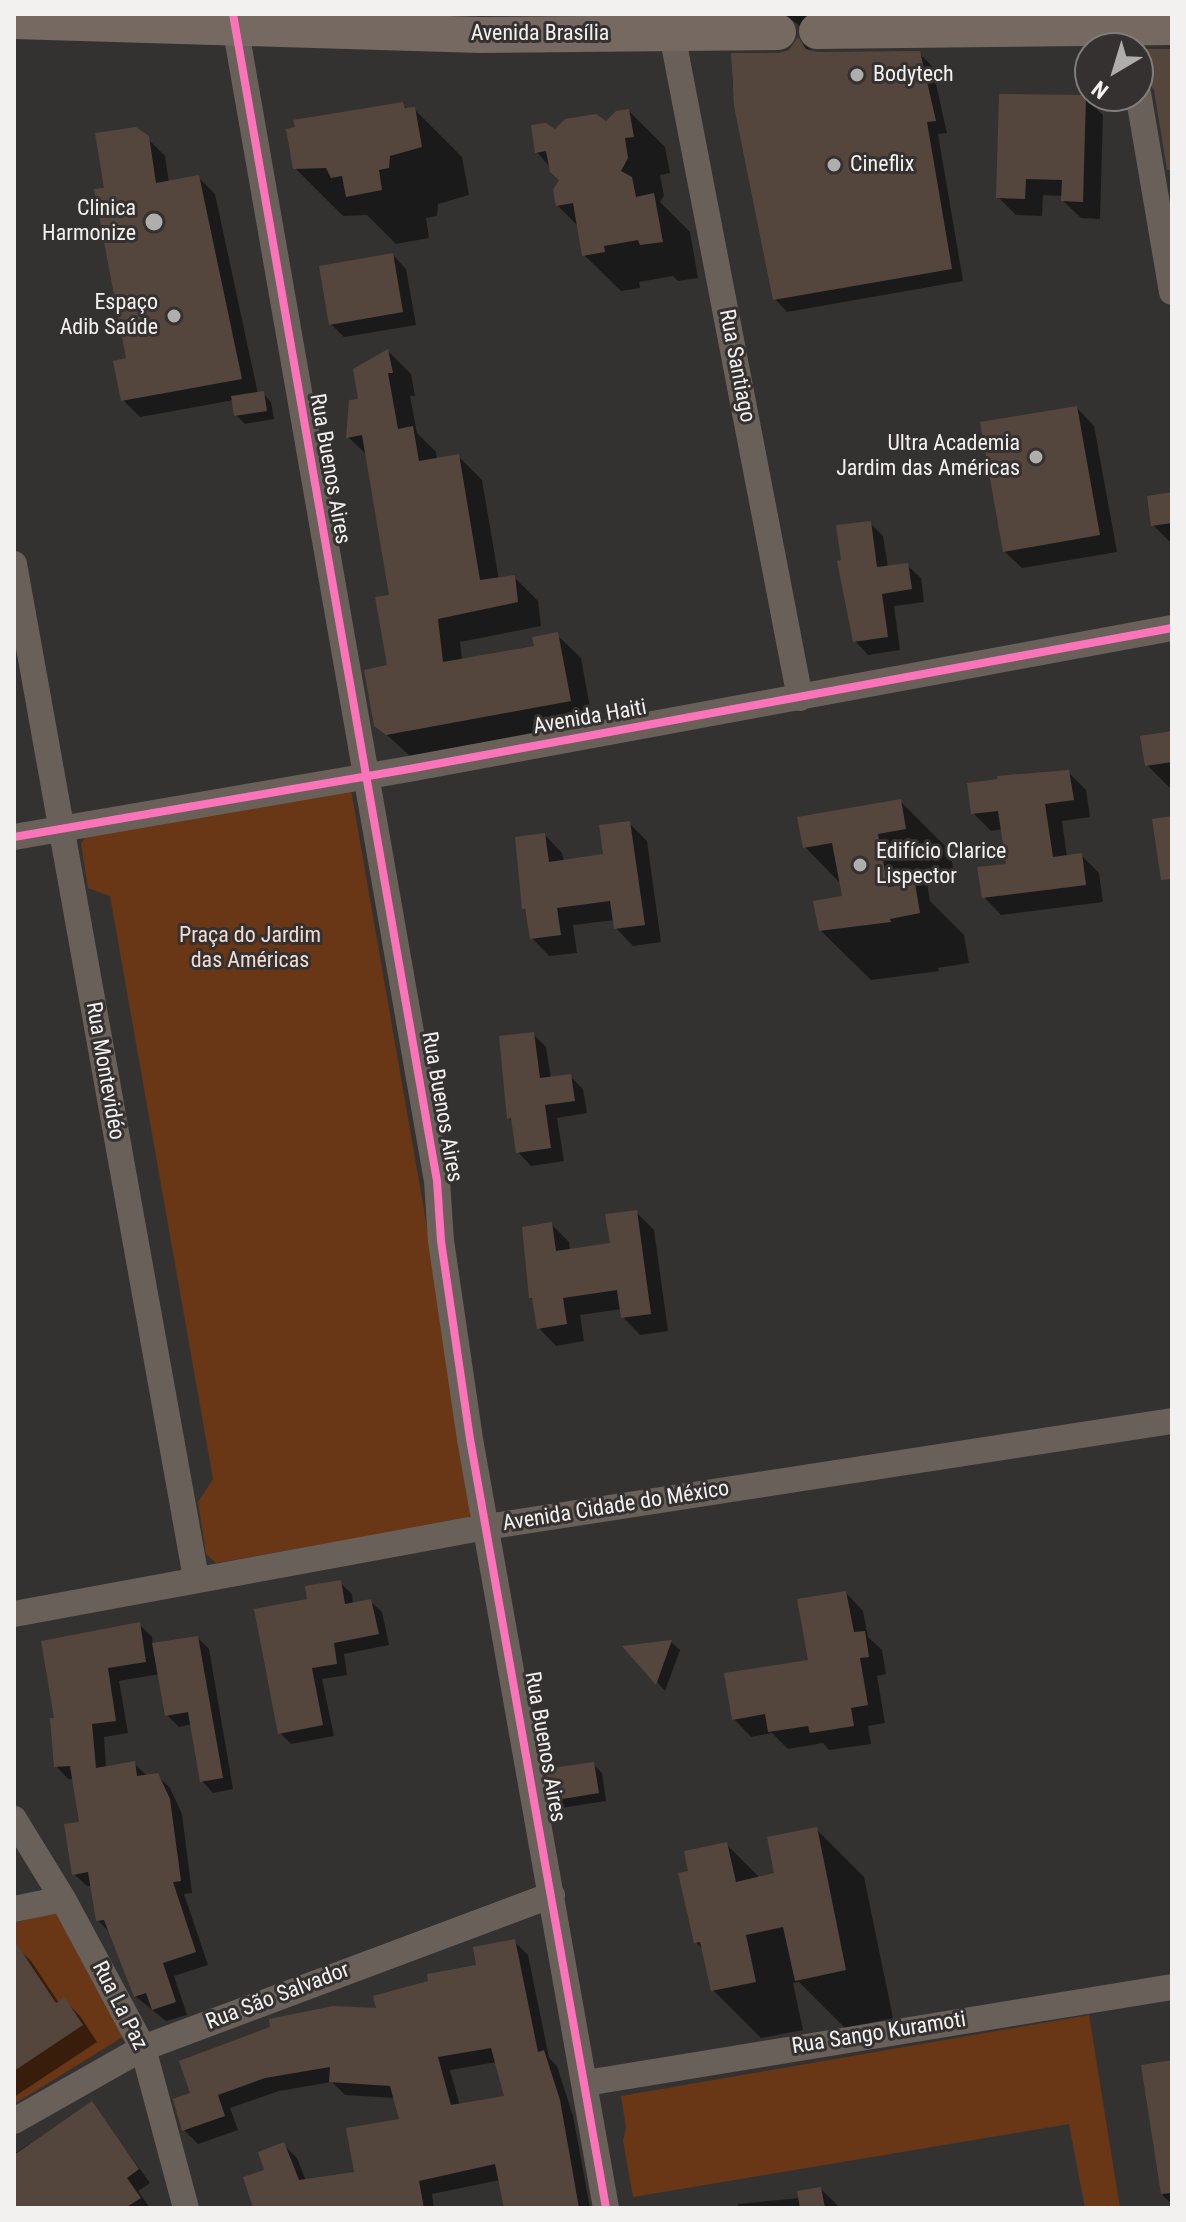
<!DOCTYPE html>
<meta charset="utf-8">
<style>
body{margin:0}
#map{position:relative;width:1186px;height:2222px;overflow:hidden;background:#333231;font-family:"Roboto Condensed",sans-serif}
canvas{display:block}
.frame{position:absolute;inset:0;border:16px solid #f3f1f0;pointer-events:none}
.north{position:absolute;left:1074px;top:32px;width:80px;height:80px;box-sizing:border-box;background:#343130;border:2px solid #807e7d;border-radius:50%;rotate:218deg;font-size:22px;font-weight:700;line-height:32px;text-align:center;color:#f3f1f0}
.north::after{content:'';display:block;margin:auto;width:28px;height:36px;background:#b0aead;clip-path:polygon(50% 0,100% 100%,50% 72%,0 100%)}
</style>
<div id="map">
<canvas width="1186" height="2222"></canvas>
<div class="frame"></div>
<div class="north">N</div>
</div>
<script>
const ctx = document.querySelector('canvas').getContext('2d');
ctx.lineJoin = 'round';
function paint(path, color) { ctx.fillStyle = color; ctx.fill(path, 'evenodd'); }
function strokePath(path, color, width, dash) { ctx.strokeStyle = color; ctx.lineWidth = width; ctx.lineCap = dash ? 'butt' : 'round'; ctx.setLineDash(dash || []); ctx.stroke(path); }
function label(font, color, halo, rows, align = 'center') {
  ctx.font = font + ' "Roboto Condensed",sans-serif'; ctx.lineWidth = 6; ctx.setLineDash([]); ctx.textBaseline = 'middle'; ctx.strokeStyle = halo; ctx.fillStyle = color; for (const [text, x, y, turn = 0] of rows) {
    ctx.save(); ctx.translate(x, y); ctx.rotate((+turn || 0) * Math.PI / 180); ctx.textAlign = isNaN(turn) ? turn : align; if (halo) ctx.strokeText(text, 0, 0); ctx.fillText(text, 0, 0); ctx.restore();
  }
}
paint(new Path2D(`
 M351 790 475 1503 473 1513 466 1519 216 1563 206 1554 198 1502 213 1479 110 896 88 888 81 843 86 836Z
 M57 1912 123 2037 14 2104V1923Z
 M1089 2015 1120 2208H1085L1069 2124 633 2197 623 2141 626 2128 621 2096Z`), '#693715');
paint(new Path2D(`
 M784 14H833L804 29Z
 M798 41 817 54 919 53 932 66 947 133 938 134 963 281 787 312 775 299 732 82 733 55H779L791 51Z
 M1085 97 1103 115 1100 219 1081 218 1063 201V196L1043 195 1042 216 1016 215 998 197Z
 M403 104 408 110 414 109 462 157 469 195 438 204 437 216 426 218 429 238 396 244 367 215 343 216 295 168Z
 M629 111 665 147 670 173 660 175 664 196 660 202 690 232 698 278 678 281 673 276 639 282 640 288 621 291 584 255 579 227 557 205 561 180 537 152 555 132 606 123Z
 M147 138 165 156 169 183 198 177 215 194 258 394 263 393 271 402 274 419 245 424 236 415 234 400 140 417 123 400 128 360 106 189Z
 M393 255 406 269 416 325 344 337 331 324Z
 M388 351 411 374 415 396H410L417 433 436 452 437 460 458 456 482 480 499 580 514 577 538 601 541 626 460 642 462 660 536 647 557 635 581 658 593 724 411 757 376 725 390 667 391 596 367 455 348 437 360 400Z
 M1077 408 1094 426 1117 552 1022 568 1004 551Z
 M1172 495V543H1171L1153 525Z
 M870 523 883 536 888 567 907 565 921 578 924 602 894 606 900 650 868 655 855 641Z
 M1172 733V790L1147 765Z
 M1068 772 1086 790 1090 817 1062 821 1067 857 1081 855 1099 873 1103 902 1001 915 984 897 1008 865 1003 829 991 831 973 813 1000 781Z
 M900 801 950 851 955 879 927 884 930 901 964 935 969 963 938 968 939 971 871 980 820 930 844 898 841 884 805 847Z
 M629 823 647 841 661 942 633 946 616 928 615 920 573 925 577 953 549 956 532 938 524 908 545 835 562 853 564 862 605 856Z
 M533 1034 546 1047 551 1079 570 1076 583 1089 587 1113 557 1118 564 1161 531 1166 518 1152 514 1123 509 1118Z
 M636 1212 654 1230 668 1331 640 1335 623 1317 622 1309 580 1315 584 1341 556 1346 539 1328 535 1302 531 1298 551 1224 569 1242 570 1251 612 1245Z
 M340 1583 352 1594 353 1604 370 1601 382 1612 389 1645 344 1654 347 1675 322 1679 334 1736 291 1744 280 1733 309 1601Z
 M846 1593 863 1611 868 1637 882 1650 886 1674 877 1676 885 1723 868 1726 871 1744 829 1750 823 1743 788 1749 772 1733 751 1737 734 1719 810 1661Z
 M139 1624 152 1637 153 1645 198 1638 209 1649 233 1789 213 1793 202 1781 192 1724 179 1727 167 1715 160 1674 119 1681 128 1733 104 1737 106 1768 134 1763 147 1776 157 1775 170 1788 182 1814 192 1893 184 1894 208 1965 174 1976 187 2015 166 2021 135 1996 110 1933 98 1920 92 1886H87L74 1874 81 1824 74 1779H68L56 1766V1720Z
 M671 1642 680 1650 665 1691 626 1647Z
 M593 1764 602 1773 606 1801 561 1808 552 1800Z
 M816 1829 864 1877 893 2018 845 2028 799 1982 793 1983 803 2030 761 2038 713 1990 704 1951 696 1942 690 1872 726 1844 760 1878 777 1874Z
 M514 1941 528 1955 549 2058 557 2066 573 2116 590 2208H506L500 2180 432 2194 434 2208H251L255 2207 267 2171 283 2144 297 2158 306 2181 356 2174 402 2121 395 2098 345 2095 332 2082 279 2091 230 2108 238 2130 198 2144 184 2130 176 2101 479 1967ZM497 2062 507 2098 460 2106 450 2070Z
 M14 1945 31 1961 59 2003 64 2000 80 2016 97 2042 14 2097Z
 M1172 2062V2204L1163 2196 1143 2067Z
 M92 2103 150 2183 138 2191 150 2208H14V2154Z
 M821 2189 840 2208H739L738 2204 800 2198Z`), '#0007');
paint(new Path2D(`
 M798 37 806 49 817 52 920 51 936 121 927 122 952 269 773 300 734 106 731 53H779L789 50Z
 M1142 49H1172V170H1167L1154 90 1147 80Z
 M999 94 1086 95 1083 202 1061 201 1062 180 1026 179 1025 199 996 198Z
 M403 102 405 108 415 107 422 147 390 156 389 168 379 170 382 190 346 197 342 176 331 178 326 168 293 169 286 129 295 127 293 120Z
 M629 109 634 137 625 138 628 158 621 171 632 177 636 197 654 193 663 242 640 245 638 240 604 246 605 252 582 256 573 203 556 206 553 190 559 180 550 172 546 151 535 153 531 125 546 123 555 129 565 119 596 114 606 121 616 111Z
 M136 127 149 136 156 183 199 175 242 379 121 401 113 361 126 358 94 189 104 188 95 133Z
 M393 253 403 312 329 325 319 266Z
 M388 349 393 373H388L398 429 413 426 419 461 459 454 480 580 515 575 518 602 438 619 443 662 534 646 532 637 558 632 571 701 386 735 374 726 364 670 387 665 375 597 389 595 362 435 346 438 349 400 358 399 353 369Z
 M264 391 267 411 234 416 231 396Z
 M1077 406 1100 535 1003 552 980 422Z
 M1172 492V523L1151 526 1147 496Z
 M871 521 877 567 908 563 912 589 882 594 888 637 853 642 837 561 841 560 836 525Z
 M1172 731V762L1145 766 1140 736Z
 M1069 770 1074 800 1045 804 1053 857 1082 853 1086 885 982 898 977 867 1006 864 998 811 971 814 967 783 998 779 997 776Z
 M901 799 906 829 878 834 888 887 915 883 920 913 890 919 891 922 819 931 813 901 842 896 832 843 803 848 797 817Z
 M1172 816V879L1161 880 1152 819Z
 M630 821 645 925 614 929 610 901 557 908 561 935 530 939 525 909H522L515 837 545 833 549 862 603 854 599 825Z
 M534 1032 540 1078 571 1074 575 1101 545 1105 551 1148 516 1153 511 1118 507 1119 499 1036Z
 M637 1210 651 1314 621 1318 617 1290 563 1298 567 1324 537 1329 532 1298H529L522 1227 552 1222 556 1251 610 1243 605 1214Z
 M341 1580 345 1604 371 1599 379 1634 334 1643 337 1664 312 1668 323 1725 278 1734 254 1609 307 1599 305 1586Z
 M846 1591 854 1632 865 1631 869 1657 860 1658 868 1705 851 1708 854 1726 810 1733 808 1726 768 1732 765 1714 732 1720 724 1673 808 1660 797 1599Z
 M140 1622 146 1662 108 1668 116 1721 92 1724 96 1768 135 1761 137 1776 158 1773 170 1799 181 1881 173 1882 196 1952 163 1963 176 2002 152 2010 146 1993 134 1997 104 1920 96 1921 88 1872 72 1875 64 1824 79 1822 70 1766 54 1767 50 1718H54L41 1641Z
 M198 1636 223 1778 200 1782 188 1712 165 1716 152 1643Z
 M672 1640 656 1685 622 1646Z
 M594 1762 599 1793 550 1801 545 1769Z
 M817 1827 846 1970 795 1981 783 1927 746 1935 756 1982 711 1991 700 1942 694 1943 678 1873 688 1871 684 1851 727 1842 736 1882 774 1873 767 1837Z
 M515 1939 538 2052 544 2050 560 2100 579 2208H504L495 2164 419 2181 424 2208H253L243 2177 264 2170 258 2152 284 2142 299 2180 354 2172 346 2128 399 2119 390 2086 329 2082 330 2067 265 2078 218 2095 225 2116 182 2131 173 2099 190 2093 179 2061 270 2027 269 2019 333 2006 376 2008 373 1996 428 1981 427 1974 476 1965 473 1947ZM491 2048 504 2096 451 2105 438 2057Z
 M14 1940 56 2003 64 1997 83 2025 14 2071Z
 M1172 2060V2193L1161 2194 1141 2065Z
 M92 2101 139 2169 127 2178 141 2198 125 2208H14V2155Z
 M821 2187 825 2208H800L797 2191Z`), '#55463d');
strokePath(new Path2D(`
 M233 14 437 1181 441 1241 470 1439 606 2208
 M672 34 800 698
 M1138 93 1172 292
 M14 564 196 1578
 M14 837 409 769 1172 628
 M14 1614 486 1527 1172 1421
 M14 1819 63 1899 143 2048 186 2208
 M14 1909 63 1899
 M586 2083 1172 1987
 M14 2121 143 2048 552 1895`), '#69605a', 26);
strokePath(new Path2D(`
 M14 21 481 35 778 32
 M817 31 1172 27`), '#756962', 36);
strokePath(new Path2D(`
 M233 14 437 1181 441 1241 470 1439 606 2208
 M14 837 409 769 1172 628`), '#fb73b8', 8);
for (const [x, y, r, color] of [
 [857,75,8,"#b0aead"],
 [834,165,8,"#b0aead"],
 [154,222,10,"#b0aead"],
 [174,316,8,"#b0aead"],
 [1036,457,8,"#b0aead"],
 [860,865,8,"#b0aead"]
]) { const dot = new Path2D(); dot.arc(x, y, r, 0, 2 * Math.PI); ctx.fillStyle = color; ctx.fill(dot); strokePath(dot, '#343130', 3); }
label('22px', '#f3f1f0', '#343130', [
 ["Avenida Brasília",540,34],
 ["Rua Santiago",736,366,79],
 ["Rua Buenos Aires",329,469,80],
 ["Avenida Haiti",590,718,-10],
 ["Rua Montevidéo",104,1071,80],
 ["Rua Buenos Aires",441,1107,80],
 ["Avenida Cidade do México",616,1507,-9],
 ["Rua Buenos Aires",544,1747,80],
 ["Rua São Salvador",278,1997,-21],
 ["Rua La Paz",119,2006,63],
 ["Rua Sango Kuramoti",879,2034,-9]
]);
label('22px', '#f3f1f0', '#343130', [
 ["Bodytech",873,75],
 ["Cineflix",850,165],
 ["Clinica",136,209,"right"],
 ["Harmonize",136,234,"right"],
 ["Espaço",158,303,"right"],
 ["Adib Saúde",158,328,"right"],
 ["Ultra Academia",1020,444,"right"],
 ["Jardim das Américas",1020,469,"right"],
 ["Edifício Clarice",876,852],
 ["Lispector",876,877]
], 'left');
label('22px', '#f2dcd1', '#343130', [
 ["Praça do Jardim",250,936],
 ["das Américas",250,961]
]);
</script>
